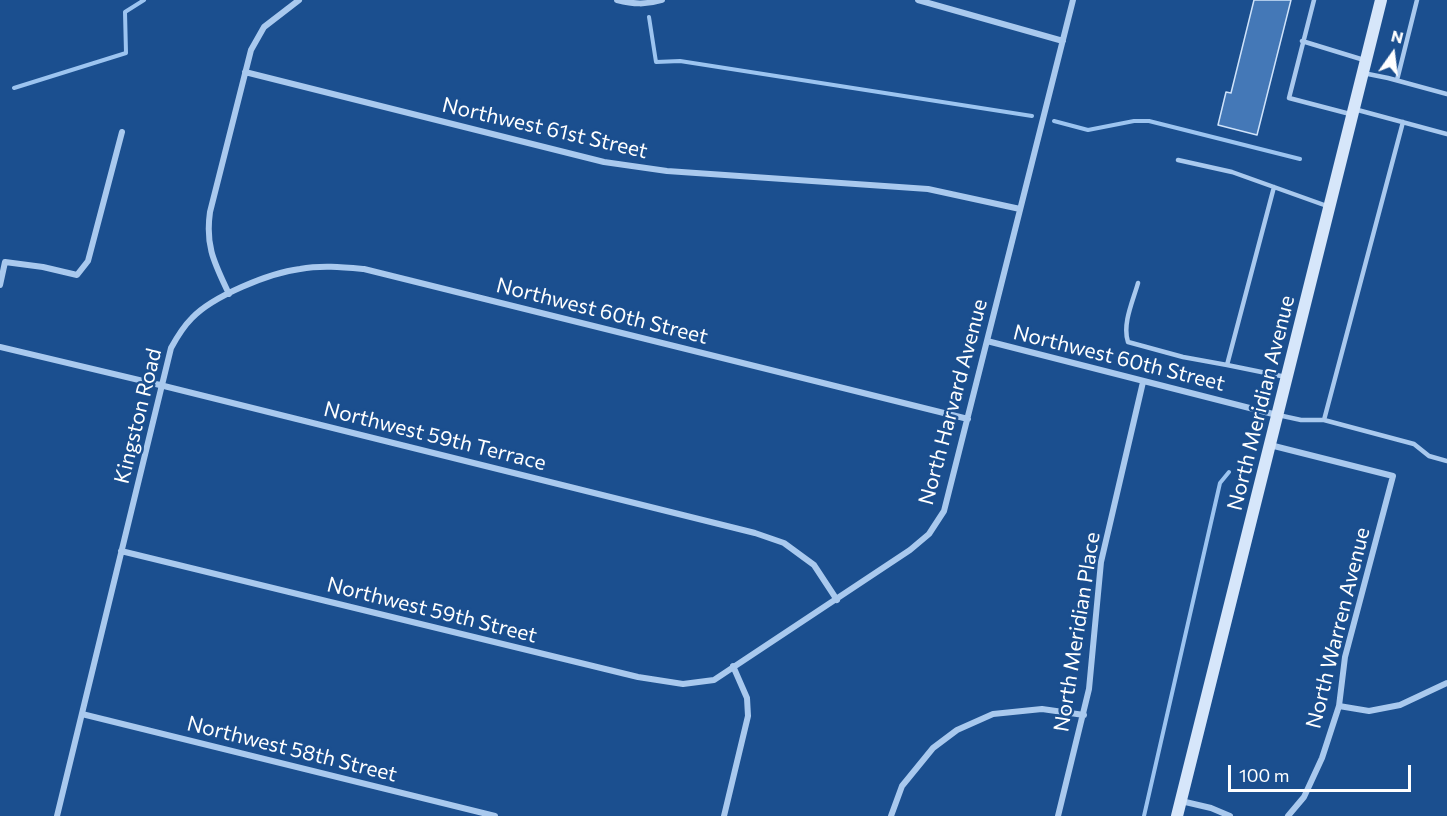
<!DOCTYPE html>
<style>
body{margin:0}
#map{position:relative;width:1447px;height:816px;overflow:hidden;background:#1b4f8f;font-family:Commissioner,sans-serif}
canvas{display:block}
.north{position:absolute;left:1363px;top:24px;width:60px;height:60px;-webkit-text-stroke:4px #1b4f8f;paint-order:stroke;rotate:14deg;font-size:16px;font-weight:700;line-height:24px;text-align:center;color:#fff}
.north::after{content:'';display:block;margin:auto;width:21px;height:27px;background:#fff;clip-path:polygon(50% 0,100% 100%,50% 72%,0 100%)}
.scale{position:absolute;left:1228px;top:765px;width:183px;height:27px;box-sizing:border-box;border:3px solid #fff;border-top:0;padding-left:8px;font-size:18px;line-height:21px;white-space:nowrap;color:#fff;-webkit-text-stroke:4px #1b4f8f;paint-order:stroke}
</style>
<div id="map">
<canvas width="1447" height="816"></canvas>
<div class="north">N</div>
<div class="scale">100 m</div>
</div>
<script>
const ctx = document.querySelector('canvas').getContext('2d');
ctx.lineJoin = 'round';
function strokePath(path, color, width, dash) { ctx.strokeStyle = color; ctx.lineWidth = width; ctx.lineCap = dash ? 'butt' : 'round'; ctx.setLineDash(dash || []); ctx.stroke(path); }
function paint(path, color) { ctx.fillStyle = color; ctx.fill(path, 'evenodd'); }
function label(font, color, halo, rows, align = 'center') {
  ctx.font = font + ' Commissioner,sans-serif'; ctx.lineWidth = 5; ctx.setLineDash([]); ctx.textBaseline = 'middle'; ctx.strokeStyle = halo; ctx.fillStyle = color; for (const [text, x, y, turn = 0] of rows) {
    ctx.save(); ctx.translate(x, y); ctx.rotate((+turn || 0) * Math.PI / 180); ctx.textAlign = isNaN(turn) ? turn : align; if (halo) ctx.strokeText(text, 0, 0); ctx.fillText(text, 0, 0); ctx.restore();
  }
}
strokePath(new Path2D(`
 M649 17 656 62 680 61 1032 116
 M14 88 126 53 125 12 144 0
 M1054 121 1088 130 1134 121H1149L1300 159
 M1144 816 1220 483 1229 472`), '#9cc4f0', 4);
const building = new Path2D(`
 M1254 0H1291L1257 135 1218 125 1226 92 1231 93Z`);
paint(building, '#4478b7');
strokePath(building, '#cfe3fa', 1.5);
strokePath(new Path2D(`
 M1314 0 1289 98 1350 114
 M1302 41 1364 60
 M1363 73 1388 78 1447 94
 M1397 80 1417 0
 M1354 109 1447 134
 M1403 122 1324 420 1414 444 1429 456 1447 461
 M1178 160 1232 172 1327 206
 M1138 283C1133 301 1122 324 1128 342L1183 357 1227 365 1274 187
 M1227 365 1286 377
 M1278 415 1301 420H1324`), '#a9c9ee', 4.5);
strokePath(new Path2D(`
 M617 0C633 4 646 5 662 0
 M918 0 1063 41
 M245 72 604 162 667 171 928 189 1020 209
 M0 285 5 262 43 267 77 275 88 261 122 132
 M229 294C215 264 205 247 210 212L251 50 264 27 299 0
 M987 341 1277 415
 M0 347 160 385 755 533 784 543 814 565 837 600
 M1270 445 1393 476 1345 657 1339 706 1322 758 1304 797 1288 816
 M121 551 638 677 683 684 714 680 910 550 929 534 944 511 1073 0
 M1339 706 1369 711 1400 705 1447 683
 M82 714 495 816
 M1181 801 1211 808 1230 816
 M57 816 171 348C177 337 183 327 192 318 213 296 269 273 300 269 321 265 342 267 364 269L968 419
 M724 816 748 716 747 698 733 666
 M891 816 902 786 933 748 957 730 993 714 1042 709 1084 715
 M1058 816 1089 689 1101 562 1143 382`), '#a9c9ee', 6);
strokePath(new Path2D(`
 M1177 816 1381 0`), '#d6e6fa', 12);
label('21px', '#fff', '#1b4f8f', [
 ["Northwest 61st Street",545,128,13],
 ["Northwest 60th Street",602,311,14],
 ["Northwest 60th Street",1119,358,14],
 ["North Harvard Avenue",953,402,-75],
 ["North Meridian Avenue",1261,403,-76],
 ["Kingston Road",138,416,-76],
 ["Northwest 59th Terrace",435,436,14],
 ["Northwest 59th Street",432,610,14],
 ["North Warren Avenue",1338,628,-76],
 ["North Meridian Place",1077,632,-81],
 ["Northwest 58th Street",292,749,14]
]);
</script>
